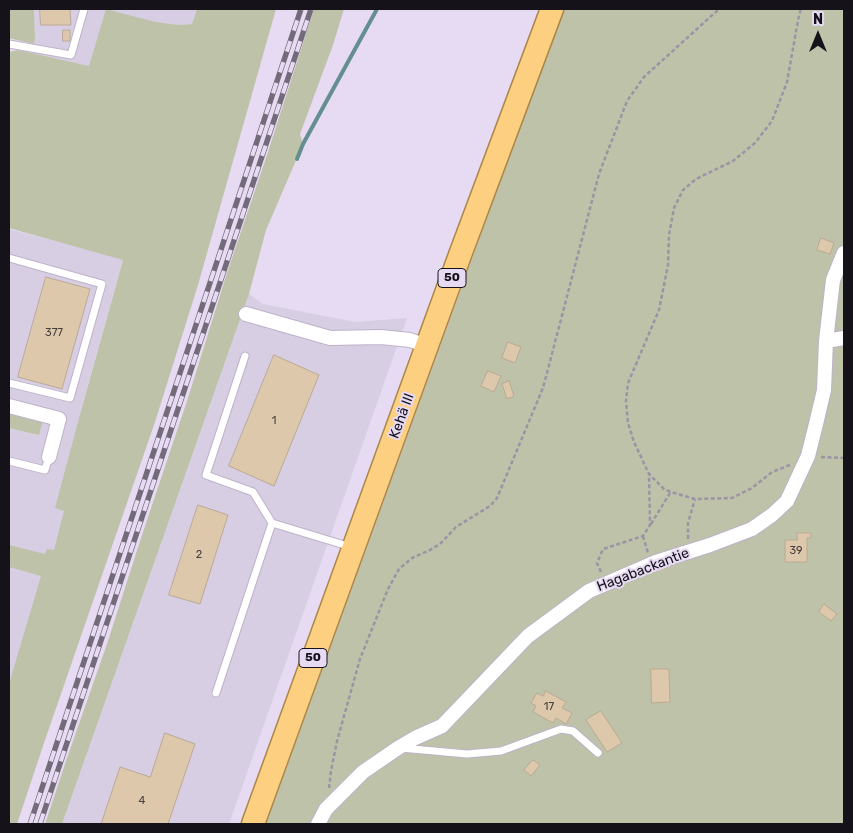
<!DOCTYPE html>
<meta charset="utf-8">
<style>
body{margin:0}
#map{position:relative;width:853px;height:833px;overflow:hidden;background:#e7daf3;font-family:Rubik,sans-serif}
canvas{display:block}
.frame{position:absolute;inset:0;border:10px solid #16121a;pointer-events:none}
.north{position:absolute;left:793px;top:10px;width:50px;height:50px;-webkit-text-stroke:4px #e7daf3;paint-order:stroke;rotate:0deg;font-size:14px;font-weight:700;line-height:20px;text-align:center;color:#16121a}
.north::after{content:'';display:block;margin:auto;width:18px;height:22px;background:#16121a;clip-path:polygon(50% 0,100% 100%,50% 72%,0 100%)}
</style>
<div id="map">
<canvas width="853" height="833"></canvas>
<div class="frame"></div>
<div class="north">N</div>
</div>
<script>
const ctx = document.querySelector('canvas').getContext('2d');
ctx.lineJoin = 'round';
function paint(path, color) { ctx.fillStyle = color; ctx.fill(path, 'evenodd'); }
function strokePath(path, color, width, dash) { ctx.strokeStyle = color; ctx.lineWidth = width; ctx.lineCap = dash ? 'butt' : 'round'; ctx.setLineDash(dash || []); ctx.stroke(path); }
function label(font, color, halo, rows, align = 'center') {
  ctx.font = font + ' Rubik,sans-serif'; ctx.lineWidth = 4; ctx.setLineDash([]); ctx.textBaseline = 'middle'; ctx.strokeStyle = halo; ctx.fillStyle = color; for (const [text, x, y, turn = 0] of rows) {
    ctx.save(); ctx.translate(x, y); ctx.rotate((+turn || 0) * Math.PI / 180); ctx.textAlign = isNaN(turn) ? turn : align; if (halo) ctx.strokeText(text, 0, 0); ctx.fillText(text, 0, 0); ctx.restore();
  }
}
paint(new Path2D(`
 M34 9H197L192 24 183 25 168 24 89 66 32 54 35 39Z
 M9 229 123 259 80 413 131 426 9 732Z
 M249 294 263 304 355 322 407 318 229 824H62Z`), '#d7cee3');
paint(new Path2D(`
 M9 9H34L35 39 34 44 9 38Z
 M106 9C131 15 167 28 192 24L197 9H276L198 285 155 422 44 743 17 824H9V684L41 576 9 567V545L45 554 47 549 54 550 64 511 55 508 79 418 123 260 9 228V52L18 50 89 66Z
 M314 9H344L333 45 300 134 303 144 266 230 249 294 62 824H45L67 758 107 644 141 538 188 398 227 273 267 155Z
 M563 9H844V824H266Z
 M9 411 43 420 39 435 9 428Z`), '#bec2a8');
strokePath(new Path2D(`
 M297 159 303 144 377 9`), '#658e91', 4);
const building = new Path2D(`
 M40 9H70L71 25H41Z
 M63 30H70V41H63Z
 M821 238 834 243 830 254 817 250Z
 M46 277 90 289 62 389 18 377Z
 M508 342 521 347 515 363 502 358Z
 M274 355 319 375 274 486 229 466Z
 M488 371 501 376 494 392 481 386Z
 M509 381 514 396 507 399 502 384Z
 M198 505 228 515 200 604 169 595Z
 M797 533H811V538H807V562H785V540H797Z
 M824 604 837 614 831 621 819 612Z
 M651 669H669L670 702 652 703Z
 M546 691 566 702 562 708 572 713 566 724 556 718 553 723 533 712 536 706 531 703 537 693 543 696Z
 M601 711 622 743 607 752 586 720Z
 M165 733 195 744 168 824H101L120 767 150 777Z
 M533 760 540 765 531 776 524 770Z`);
paint(building, '#ddc8ab');
strokePath(building, '#baaa94', 1);
const service = new Path2D(`
 M9 44 71 55 84 9
 M9 258 102 284 70 398 9 383
 M245 356 206 475 253 492 272 523
 M9 461 45 470 49 457
 M272 523 351 547
 M216 693 272 523
 M401 748 467 754 501 751 561 729 573 731 598 753`);
const minor = new Path2D(`
 M246 314 330 338 381 337 410 340 427 346
 M826 341 844 338
 M9 406 59 419 49 457
 M318 824 326 809 363 772 398 748 415 738 442 726 528 636 589 591 656 562 710 545 752 529 772 515 787 501 808 456 816 424 824 390 826 341 833 280 844 253`);
const trunk = new Path2D(`
 M253 824 460 255 552 9`);
strokePath(service, '#beb2c9', 9);
strokePath(minor, '#beb2c9', 16);
strokePath(trunk, '#ac8648', 25);
strokePath(new Path2D(`
 M821 457 844 458
 M790 465 772 472 752 488 732 498 695 499 671 492 664 489 649 474 634 442 628 423 626 401 628 383 659 310 668 265 669 235 674 208 683 190 696 179 733 161 755 143 772 121 787 82 799 15 801 9
 M651 524 670 493
 M643 536 648 553
 M688 539V523L695 499
 M601 572 597 563 603 549 643 536 650 525 649 474
 M329 788 331 771 337 741 360 659 388 589 399 569 412 558 430 550 440 544 456 527 490 506 497 498 543 388 599 174 627 101 644 77 719 9`), '#9d93a6', 2.5, [4, 2.5]);
strokePath(service, '#fff', 7);
strokePath(minor, '#fff', 14);
strokePath(trunk, '#fcd080', 22);
const rail = new Path2D(`
 M30 824 301 9
 M40 824 311 9`);
strokePath(rail, '#736b7a', 5.5);
strokePath(rail, '#e7daf3', 4, [11]);
label('11px', '#48403e', null, [
 ["377",54,333],
 ["1",274,421],
 ["39",796,551],
 ["2",199,555],
 ["17",549,707],
 ["4",142,801]
]);
for (const [x, y, w] of [
 [452,278,28],
 [313,658,28]
]) { const box = new Path2D(); box.roundRect(x - w / 2, y - 9.5, w, 19, 4); ctx.fillStyle = '#e7daf3'; ctx.fill(box); strokePath(box, '#16121a', 1); }
label('bold 12px', '#16121a', null, [
 ["50",452,278],
 ["50",313,658]
]);
label('14px', '#16121a', '#e7daf3', [
 ["Kehä III",402,416,-70],
 ["Hagabackantie",643,570,-21]
]);
</script>
